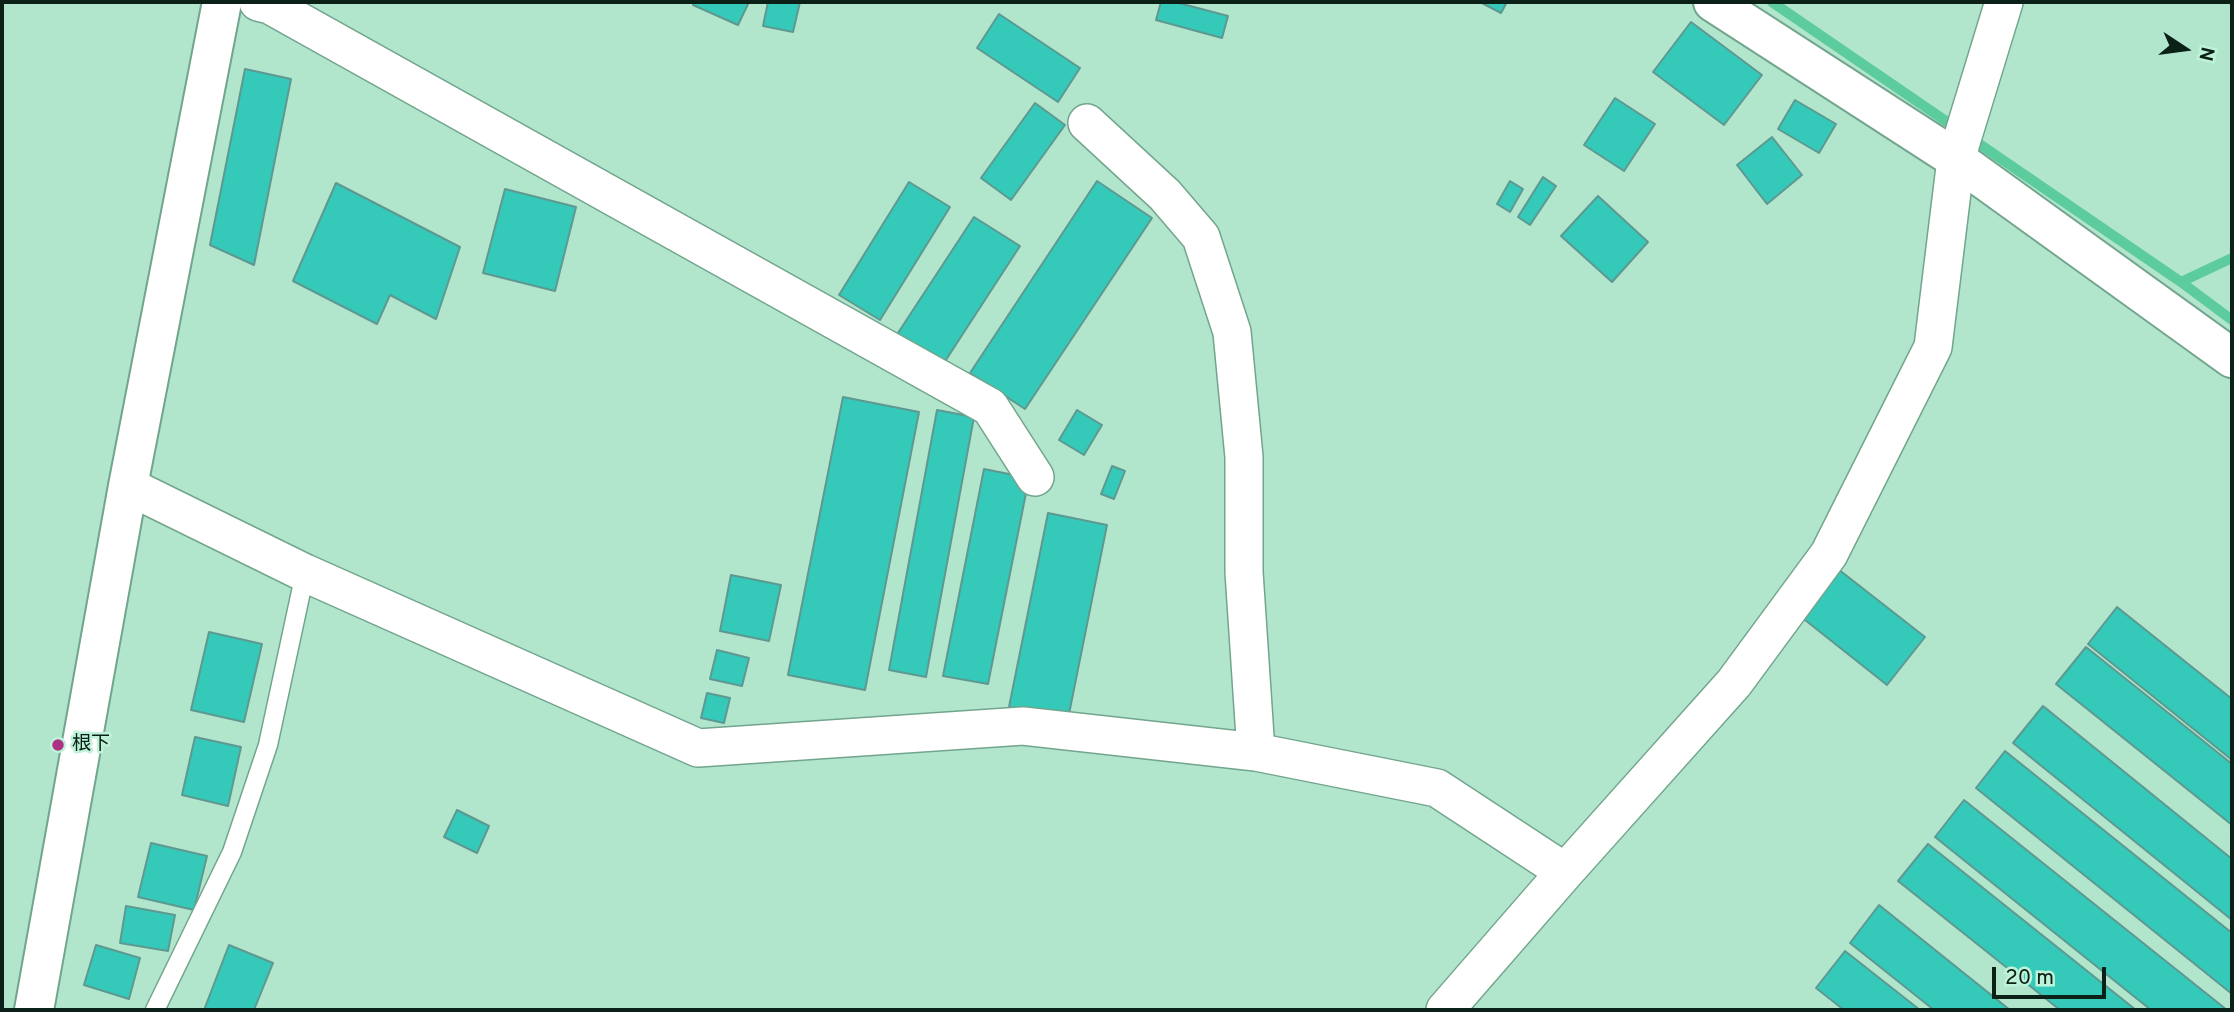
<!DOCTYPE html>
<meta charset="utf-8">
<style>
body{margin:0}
#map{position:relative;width:2234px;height:1012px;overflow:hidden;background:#b1e5cc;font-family:Overpass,sans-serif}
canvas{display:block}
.frame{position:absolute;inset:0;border:4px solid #0b2017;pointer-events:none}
.north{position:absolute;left:2150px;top:14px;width:70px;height:70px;-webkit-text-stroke:5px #bef2d9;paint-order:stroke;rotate:103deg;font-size:19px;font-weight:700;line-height:28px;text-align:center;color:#0b2017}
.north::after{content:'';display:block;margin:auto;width:24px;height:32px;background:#0b2017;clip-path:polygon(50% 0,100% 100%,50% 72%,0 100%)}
.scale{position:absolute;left:1992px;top:967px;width:114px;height:32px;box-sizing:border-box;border:4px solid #0b2017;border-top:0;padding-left:9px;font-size:21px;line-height:24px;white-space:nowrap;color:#0b2017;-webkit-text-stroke:5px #bef2d9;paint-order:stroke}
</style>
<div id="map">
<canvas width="2234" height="1012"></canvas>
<div class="frame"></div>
<div class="north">N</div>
<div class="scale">20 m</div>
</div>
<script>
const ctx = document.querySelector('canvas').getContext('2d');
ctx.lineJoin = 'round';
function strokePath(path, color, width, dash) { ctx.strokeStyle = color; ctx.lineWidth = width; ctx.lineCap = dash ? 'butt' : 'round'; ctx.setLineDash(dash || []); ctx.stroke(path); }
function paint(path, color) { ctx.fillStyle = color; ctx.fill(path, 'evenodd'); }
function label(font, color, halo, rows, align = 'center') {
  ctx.font = font + ' Overpass,"Noto Sans JP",sans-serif'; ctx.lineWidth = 5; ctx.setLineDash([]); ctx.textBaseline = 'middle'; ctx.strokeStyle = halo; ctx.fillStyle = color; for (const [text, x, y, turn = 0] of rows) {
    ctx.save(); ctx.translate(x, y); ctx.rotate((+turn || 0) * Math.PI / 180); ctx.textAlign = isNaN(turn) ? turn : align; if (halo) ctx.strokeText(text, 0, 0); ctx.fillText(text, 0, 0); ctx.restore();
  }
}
strokePath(new Path2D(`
 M1772 2 2181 282 2232 320
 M2181 282 2232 258`), '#5ccb9e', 10);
const building = new Path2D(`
 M694 2H749L738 25 693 5Z
 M768 2H800L793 32 763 26Z
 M1161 2H1175L1228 16 1222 38 1156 20Z
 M1480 2H1507L1501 13Z
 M999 14 1080 68 1058 102 977 48Z
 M1691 22 1762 75 1724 125 1653 72Z
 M245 69 291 79 254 265 210 245Z
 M1615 98 1655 124 1624 171 1584 145Z
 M1795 100 1836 124 1819 153 1778 129Z
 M1035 103 1065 125 1011 200 981 178Z
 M1772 137 1802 175 1767 204 1737 165Z
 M1543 177 1556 186 1530 225 1518 217Z
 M1097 181 1152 218 1025 409 970 373Z
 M1510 181 1523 189 1510 212 1497 204Z
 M909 182 950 207 880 320 839 295Z
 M336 183 460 247 436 319 390 295 377 324 293 281Z
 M505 189 576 207 555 291 483 273Z
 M1598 196 1648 242 1612 282 1561 236Z
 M974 217 1020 246 942 366 896 336Z
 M843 397 919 412 865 690 788 675Z
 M937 410 974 417 926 677 889 670Z
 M1077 410 1102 425 1084 455 1059 440Z
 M1112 466 1125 471 1114 499 1101 494Z
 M984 469 1029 478 988 684 943 676Z
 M1048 513 1107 525 1068 719 1009 707Z
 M1838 569 1925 637 1887 685 1800 616Z
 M731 575 781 585 769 641 720 631Z
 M2117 607 2232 699V760L2088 644Z
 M209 632 262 644 244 722 191 710Z
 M2086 647 2232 764V825L2056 684Z
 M717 650 749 658 742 686 710 679Z
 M707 693 730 698 724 723 701 718Z
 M2043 706 2232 859V920L2013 743Z
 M195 737 241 747 228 806 182 795Z
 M2005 751 2232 933V994L1976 788Z
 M1964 800 2227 1010H2151L1935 837Z
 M457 810 489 826 477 853 444 837Z
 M151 843 207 856 194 910 138 897Z
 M1928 844 2136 1010H2060L1898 881Z
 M1879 905 2010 1010H1934L1850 943Z
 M126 906 175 915 168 951 120 943Z
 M96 945 140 958 129 999 84 985Z
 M229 945 273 963 254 1010H204Z
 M1845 951 1920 1010H1844L1816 988Z`);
paint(building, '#34c9b9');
strokePath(building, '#5e9991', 2);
const service = new Path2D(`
 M155 1010 232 852 268 745 305 573`);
const minor = new Path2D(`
 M258 2 270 5 990 407 1035 477
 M1087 123 1165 195 1201 237 1232 332 1244 457V572L1256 752
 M128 486 305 573 698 748 1023 726 1256 752 1437 788 1565 872
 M1445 1010 1565 872 1734 683 1829 554 1933 347 1956 159 2004 2`);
const tertiary = new Path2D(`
 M1713 2 1956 159 2232 358
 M34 1010 128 486 222 2`);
strokePath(service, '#73a58e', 21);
strokePath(minor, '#73a58e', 40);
strokePath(tertiary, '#73a58e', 42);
strokePath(service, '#fff', 18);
strokePath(minor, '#fff', 37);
strokePath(tertiary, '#fff', 38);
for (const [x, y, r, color] of [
 [58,745,7,"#ad3184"]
]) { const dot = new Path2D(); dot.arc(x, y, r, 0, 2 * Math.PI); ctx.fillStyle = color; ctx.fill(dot); strokePath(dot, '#bef2d9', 2.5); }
label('19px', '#0b2017', '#bef2d9', [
 ["根下",72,745]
], 'left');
</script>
